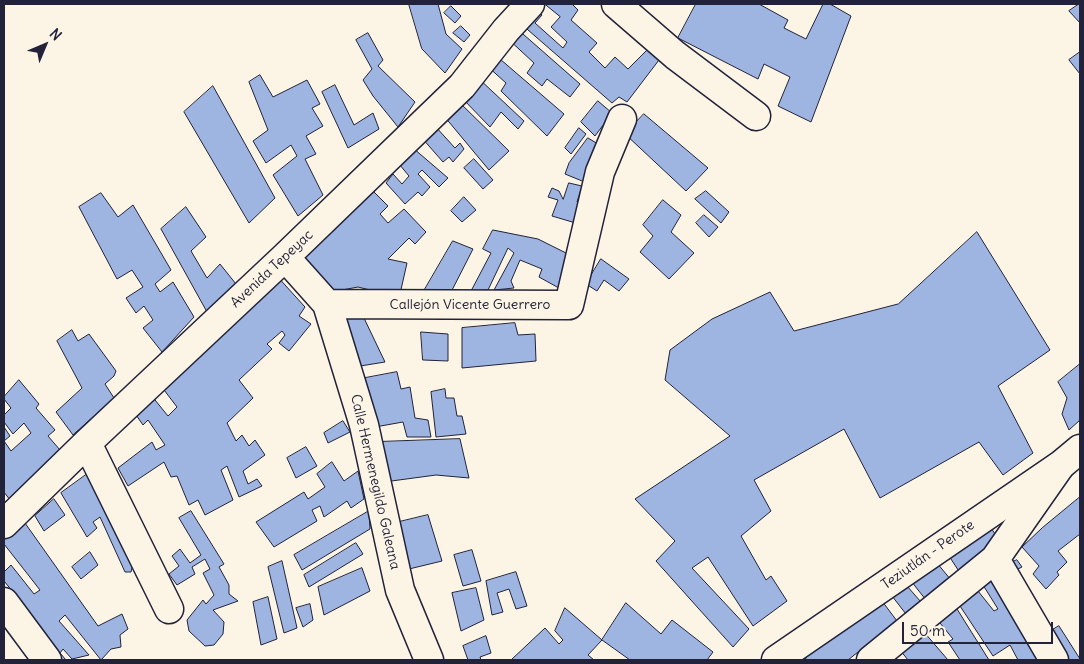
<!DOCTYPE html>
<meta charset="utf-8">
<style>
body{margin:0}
#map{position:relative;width:1084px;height:664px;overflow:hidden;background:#fcf5e5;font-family:Delius,sans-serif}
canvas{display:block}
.frame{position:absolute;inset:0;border:5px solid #22223b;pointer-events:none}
.north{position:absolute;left:20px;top:20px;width:50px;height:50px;-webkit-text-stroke:4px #fcf5e5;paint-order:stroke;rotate:45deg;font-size:14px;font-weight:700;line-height:20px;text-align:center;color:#22223b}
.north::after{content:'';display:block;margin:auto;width:18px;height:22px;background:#22223b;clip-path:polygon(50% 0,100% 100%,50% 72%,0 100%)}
.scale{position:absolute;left:902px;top:622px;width:151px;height:22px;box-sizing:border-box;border:2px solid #22223b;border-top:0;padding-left:6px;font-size:15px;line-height:18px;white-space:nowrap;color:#22223b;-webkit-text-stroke:4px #fcf5e5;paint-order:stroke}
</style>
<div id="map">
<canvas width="1084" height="664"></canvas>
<div class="frame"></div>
<div class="north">N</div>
<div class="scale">50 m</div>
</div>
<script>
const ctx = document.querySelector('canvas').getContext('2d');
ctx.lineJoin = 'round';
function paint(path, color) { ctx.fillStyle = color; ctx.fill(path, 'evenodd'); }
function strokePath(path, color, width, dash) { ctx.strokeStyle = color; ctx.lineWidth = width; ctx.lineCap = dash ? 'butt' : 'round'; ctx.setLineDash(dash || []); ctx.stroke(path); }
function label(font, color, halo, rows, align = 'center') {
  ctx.font = font + ' Delius,sans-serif'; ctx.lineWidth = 4; ctx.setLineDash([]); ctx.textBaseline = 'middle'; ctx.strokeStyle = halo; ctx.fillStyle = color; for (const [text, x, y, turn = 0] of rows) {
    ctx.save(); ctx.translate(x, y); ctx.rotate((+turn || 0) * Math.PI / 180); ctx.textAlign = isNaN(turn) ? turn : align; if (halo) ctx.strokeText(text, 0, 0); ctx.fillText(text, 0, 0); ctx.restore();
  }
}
const building = new Path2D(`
 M409 4H438L446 34 462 49 445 73 422 49Z
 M545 4H572L578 10 571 20 597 43 589 52 605 68 615 57 628 69 648 49 659 60 627 102 619 97 612 103 520 23 533 6 542 15 535 23 563 48 567 42 551 27 560 17Z
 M696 4H759L788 20 784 28 806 39 823 4H830L851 16 811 122 778 106 790 77 764 64 758 79 678 38Z
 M1079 4H1080V23L1069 11Z
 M451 6 461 16 455 23 444 13Z
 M461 26 470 35 464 42 453 33Z
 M515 27 580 84 570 97 547 79 542 86 527 73 534 63 507 38Z
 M368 33 383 60 378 66 415 102 398 127 373 96 363 80 372 69 356 40Z
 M1080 52V74L1069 60Z
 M493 53 564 114 547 136 501 91 506 83 486 65Z
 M260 75 273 97 307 80 320 104 312 108 323 126 306 136 316 154 305 159 323 195 298 216 273 175 297 156 291 145 266 163 253 141 268 130 249 82Z
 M477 77 524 121 518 129 501 112 490 127 462 98Z
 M335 85 354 125 373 113 379 129 348 148 322 92Z
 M213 86 275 198 249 223 184 112Z
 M458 101 509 151 489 170 444 116Z
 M598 101 612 113 595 136 581 122Z
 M644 114 708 168 686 191 625 134Z
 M435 126 455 148 460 143 464 149 453 162 449 157 443 162 422 138Z
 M579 128 586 134 571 154 565 148Z
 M588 138 598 144 587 183 565 174 569 163Z
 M413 148 448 178 439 187 422 170 418 174 430 187 422 196 418 192 405 204 386 183 393 174 402 184 409 176 399 164Z
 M474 159 493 180 483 189 464 168Z
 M569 183 582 186 577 202 584 204 579 224 552 216 558 200 548 197 552 188 559 191 563 199Z
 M369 187 388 206 380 214 388 223 404 209 426 232 415 244 409 238 388 259 407 263 400 294 382 293 358 287 326 293 295 257Z
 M706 191 729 212 721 223 695 199Z
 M101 193 118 217 133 205 171 270 155 284 160 292 173 282 194 317 162 352 143 328 153 320 144 306 136 313 126 298 143 287 132 270 117 279 79 207Z
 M464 197 476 210 462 222 451 211Z
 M663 200 681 215 671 232 694 253 669 279 640 252 653 236 643 225Z
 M186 207 206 237 191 251 207 278 220 264 236 284 207 312 161 229Z
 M704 215 718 227 709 237 696 223Z
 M493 230 538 239 574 257 566 292 539 277 542 269 520 260 511 281 514 288 494 290 514 253 508 248 488 290 471 291 491 253 483 249Z
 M977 232 1050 350 998 386 1033 453 1003 475 979 442 880 498 844 429 754 480 771 511 741 536 766 580 771 576 787 601 753 626 708 557 692 568 749 629 733 647 656 561 675 541 635 499 730 436 665 380 670 350 712 319 770 292 794 331 898 304Z
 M453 241 473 249 446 302 421 296Z
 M601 259 629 279 619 291 604 280 597 291 586 284Z
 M276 275 305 307 299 316 311 324 289 351 279 343 285 335 282 331 267 344 272 349 239 380 253 398 227 423 236 441 242 435 249 446 255 440 265 455 243 471 248 484 257 479 262 486 239 497 227 466 221 470 233 500 205 515 198 500 189 505 177 476 171 477 164 462 128 486 118 468 152 442 156 450 165 445 148 420 143 425 134 412 151 395 168 416 177 407 161 386Z
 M334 312 363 316 385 362 354 367Z
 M515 323 518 335 535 334 536 361 462 368V328Z
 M72 330 78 341 89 334 116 371 114 376 105 384 114 398 73 435 56 412 82 388 57 341Z
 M421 332 448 334V361L423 360Z
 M1080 364V420L1069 430 1062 414 1067 398 1058 382Z
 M397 372 401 389 410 387 415 418 428 420 431 437H407L403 422 375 427 360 379Z
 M19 380 39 404 36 408 55 430 48 436 60 450 10 500 4 492V427L10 436 4 441 11 451 31 433 24 423 13 434 4 422V415L11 408 4 399V397Z
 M445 389 446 398H454L457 416H462L466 434 436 437 431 392Z
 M343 421 350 432 328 443 324 433Z
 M460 439 469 478 436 475 384 482 377 442Z
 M306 447 317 466 296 478 287 458Z
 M332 462 344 481 358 471 364 499 351 508 347 501 324 517 320 506 312 510 317 521 274 547 256 522 304 492 308 499 325 487 317 474Z
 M90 472 136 551 131 572H125L100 517 93 522 97 528 87 537 61 493Z
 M1080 497V534L1058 551 1067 562 1057 572 1059 575 1046 589 1033 574 1039 566 1022 547 1042 528Z
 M54 499 65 515 44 531 35 516Z
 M191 511 224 564 219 567 229 585V594L238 601 213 610 224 622 223 634 214 645 205 646 189 631 187 620 203 600 206 604 214 595 203 573 210 569 205 559 192 567 195 574 177 585 169 574 179 566 172 556 180 549 190 563 201 555 179 518Z
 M369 511 370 529 302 570 294 555Z
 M428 515 442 561 409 569 395 523Z
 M20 516 98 626 122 614 128 629 120 635 121 647 111 649 101 660 65 615 59 621 89 655 72 659 63 649 60 653 66 660H58L22 603 4 581V572L11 565 34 594 40 590 4 544V538Z
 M991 528 1002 544 962 576 949 556Z
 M356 543 363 554 309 587 304 575Z
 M472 550 481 581 463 586 454 555Z
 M90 552 98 565 81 579 72 567Z
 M1017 560 1022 567 1010 573 1006 565Z
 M282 561 297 628 284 633 268 567Z
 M937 563 951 580 926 600 911 581Z
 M362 568 370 591 324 615 318 587Z
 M516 572 527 606 516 609 509 589 497 593 503 612 492 615 486 581Z
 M998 573 1042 660H1018L1010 645 993 656 960 606 978 591 994 611 998 609 983 585Z
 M907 586 921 602 906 614 892 596Z
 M476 588 484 620 461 631 452 593Z
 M268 597 277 639 261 645 253 602Z
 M882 601 897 621 848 660H807L801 653 843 627 845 630Z
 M626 603 661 634 672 620 713 652 707 660H630L602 640Z
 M310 604 313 620 303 627 296 608Z
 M565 608 602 640 588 655 594 660H511L545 628 559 644 563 640 555 631Z
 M957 609 989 660H960L948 642 953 639 940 623Z
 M1059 626 1080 659V660H1062L1046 634Z
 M924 632 948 660H908L900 650Z
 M486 636 491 653 480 657 481 660H468L463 646Z`);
paint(building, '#9eb5e2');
strokePath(building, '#22223b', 1);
const minor = new Path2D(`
 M616 4 675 55 756 116
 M285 257 327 304 364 425 400 590 429 660
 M327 304 569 305 600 172 622 119
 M87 443 169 609
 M4 524 87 443 285 257 462 86 506 30 530 4
 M995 559 1054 660
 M4 602 47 660
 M871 660 995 559 1060 466`);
const major = new Path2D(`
 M776 660 1062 464 1080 449`);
strokePath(minor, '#22223b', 31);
strokePath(major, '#22223b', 31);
strokePath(minor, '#fcf5e5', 28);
strokePath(major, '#fcf5e5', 28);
label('14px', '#22223b', '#fcf5e5', [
 ["Avenida Tepeyac",272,269,-43],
 ["Callejón Vicente Guerrero",470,305],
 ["Calle Hermenegildo Galeana",375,482,77],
 ["Teziutlán - Perote",928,555,-35]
]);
</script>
